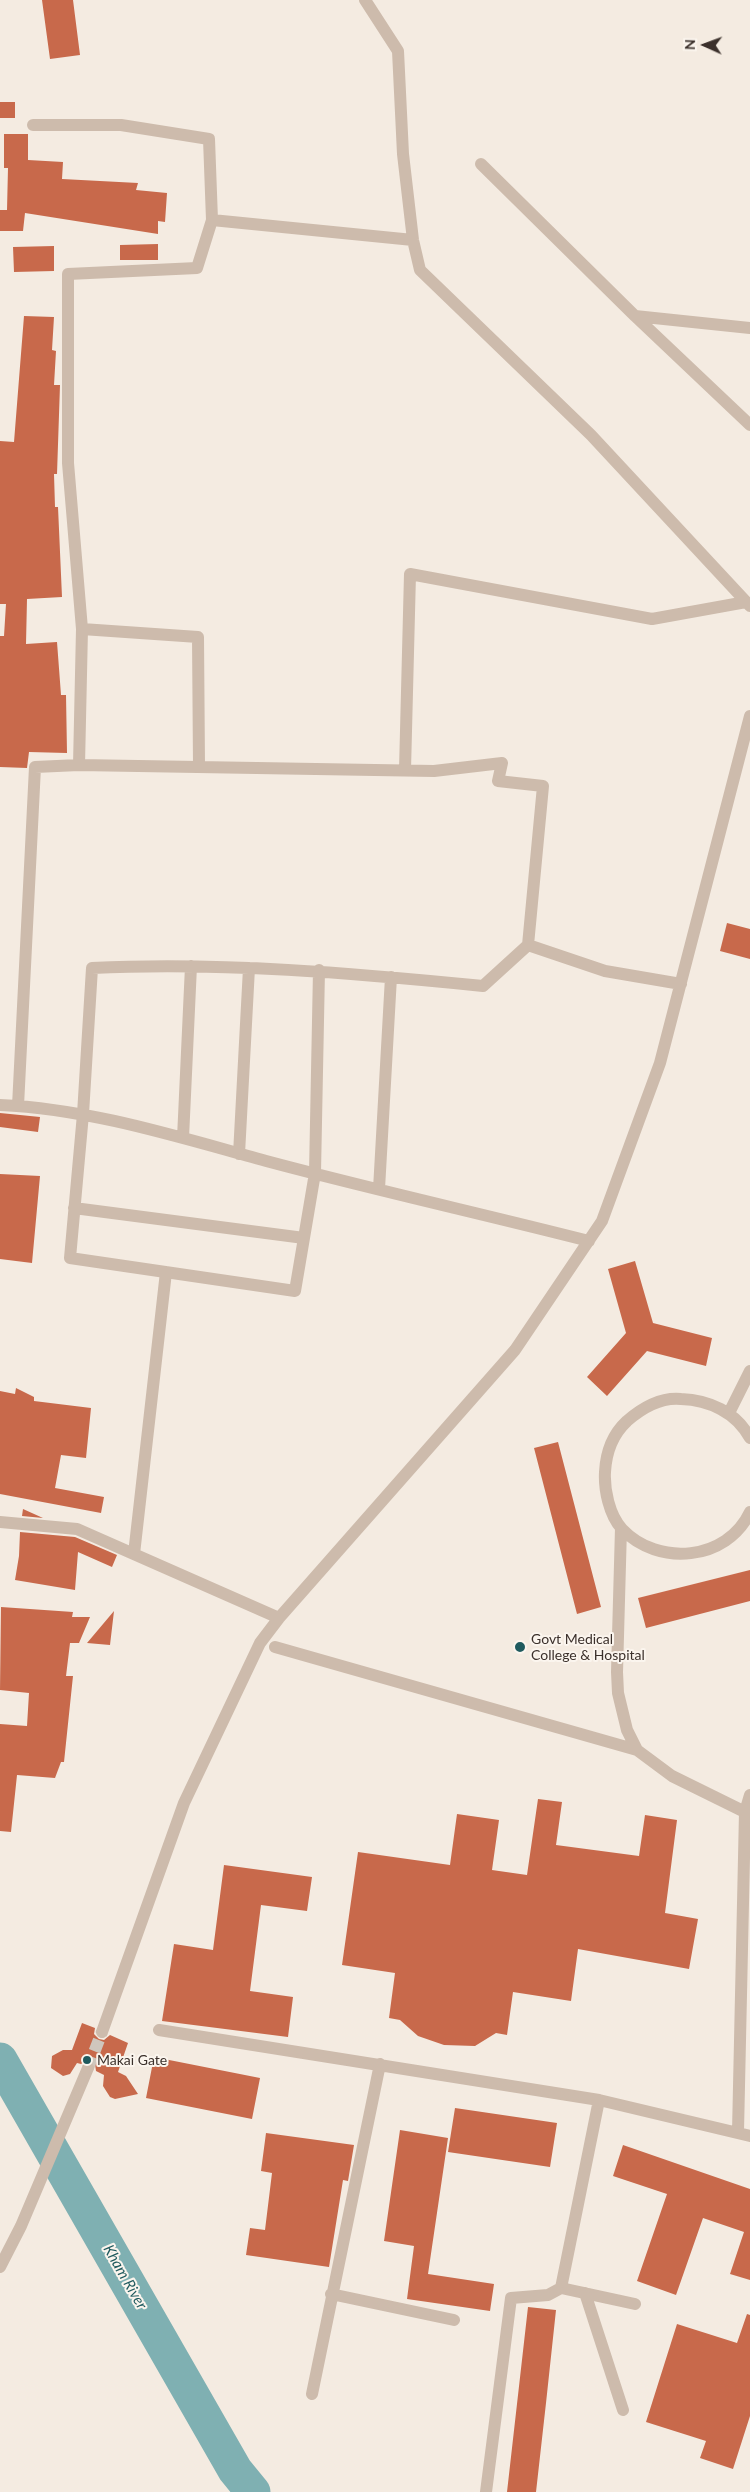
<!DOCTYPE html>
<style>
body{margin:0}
#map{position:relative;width:750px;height:2492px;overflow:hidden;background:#f4ebe1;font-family:Lato,sans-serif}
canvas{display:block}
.north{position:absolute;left:680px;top:20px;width:50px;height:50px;-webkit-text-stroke:4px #fbf5ee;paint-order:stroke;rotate:272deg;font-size:14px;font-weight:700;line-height:20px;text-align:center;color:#3b302b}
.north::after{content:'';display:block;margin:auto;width:18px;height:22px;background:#3b302b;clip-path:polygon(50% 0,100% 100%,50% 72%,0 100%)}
</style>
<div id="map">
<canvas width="750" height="2492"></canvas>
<div class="north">N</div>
</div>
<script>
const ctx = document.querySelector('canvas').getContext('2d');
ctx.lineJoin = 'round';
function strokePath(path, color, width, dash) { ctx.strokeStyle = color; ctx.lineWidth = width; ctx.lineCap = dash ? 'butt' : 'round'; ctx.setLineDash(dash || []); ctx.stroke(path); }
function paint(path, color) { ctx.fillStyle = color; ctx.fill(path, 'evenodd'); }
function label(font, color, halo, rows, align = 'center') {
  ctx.font = font + ' Lato,sans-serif'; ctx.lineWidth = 4; ctx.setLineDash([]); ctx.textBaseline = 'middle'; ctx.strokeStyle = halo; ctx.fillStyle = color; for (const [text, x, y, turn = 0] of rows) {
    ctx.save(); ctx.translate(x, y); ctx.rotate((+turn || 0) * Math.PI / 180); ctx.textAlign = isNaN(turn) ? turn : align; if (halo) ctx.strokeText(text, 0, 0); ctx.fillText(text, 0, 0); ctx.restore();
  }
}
strokePath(new Path2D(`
 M0 2060 235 2470 253 2492`), '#7fb0b2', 35);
paint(new Path2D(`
 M42 0H73L80 55 50 59Z
 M0 102H15V118H0Z
 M4 134H28V160L63 162 62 179 138 183 136 190 167 193 165 222 158 221V234L25 213 23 231H0V210H7L8 168H4Z
 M158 244V260H120V245Z
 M54 246V271L14 272 13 247Z
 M24 316 54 317 52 350 56 351 54 385H60L57 474H54L55 507H58L62 597 27 599 26 644 57 642 61 695H66L67 753 29 752 27 768 0 767V636H4L6 604H0V441L14 442Z
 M727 923 750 929V959L720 951Z
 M0 1113 40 1117 38 1132 0 1127Z
 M0 1174 40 1176 32 1263 0 1259Z
 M635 1261 653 1323 712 1338 706 1366 647 1351 607 1396 587 1377 626 1333 608 1269Z
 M16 1388 34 1397V1401L91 1408 86 1458 61 1455 55 1488 104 1497 101 1513 0 1494V1391L15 1394Z
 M558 1442 601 1607 577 1614 534 1448Z
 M23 1509 43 1518 22 1516Z
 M20 1532 75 1537 117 1555 112 1567 78 1552 75 1590 15 1580 19 1556Z
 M750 1570V1601L646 1628 638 1598Z
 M1 1607 73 1612 72 1617H90L79 1643H70L66 1676H73L64 1762H61L55 1778 17 1775 11 1832 0 1831V1724L27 1726 29 1693 0 1690Z
 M114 1611 110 1645 87 1643Z
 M538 1799 562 1802 556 1845 639 1856 645 1815 677 1820 665 1913 698 1919 689 1969 578 1949 571 2001 513 1992 507 2035 496 2033 475 2046 444 2045 418 2036 400 2020 389 2018 395 1973 342 1965 358 1852 450 1865 457 1814 499 1820 492 1870 527 1875Z
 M224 1865 312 1877 307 1911 261 1905 250 1991 293 1997 288 2037 162 2021 174 1944 213 1950Z
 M82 2023 95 2028 94 2034 99 2039 104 2040 110 2035 128 2043 118 2072 126 2076 138 2094 115 2099 110 2097 103 2086 104 2075 96 2071 95 2064 91 2060H87L81 2064 77 2063 70 2074 63 2076 51 2068 52 2056 63 2050H72Z
 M154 2057 260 2078 252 2119 146 2098Z
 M455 2108 557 2123 550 2167 448 2152Z
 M400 2130 448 2138 428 2274 494 2284 490 2311 407 2299 414 2246 384 2241Z
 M266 2133 354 2145 348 2181 343 2180 329 2267 246 2255 250 2228 265 2230 272 2173 261 2171Z
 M623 2145 750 2189V2280L730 2274 744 2232 703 2218 676 2295 637 2281 667 2194 613 2176Z
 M528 2307 556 2310 546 2403 536 2492H507Z
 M747 2314 750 2315V2416L733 2469 700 2458 706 2441 646 2422 677 2324 737 2343Z`), '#c8694b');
strokePath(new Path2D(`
 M88 2068 102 2032`), '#cfc6bd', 12, [12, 6]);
strokePath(new Path2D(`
 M365 0 398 51 403 154 413 240 420 270 591 435 750 606
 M33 125H121L209 139 212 220
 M481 164 635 316 750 328
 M413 240 212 220 197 268 68 274V463L82 629 79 765 434 771 502 763 498 781 543 786 528 945 605 971 681 984
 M635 316 750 425
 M82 629 198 637 199 766
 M405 770 410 574 652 619 746 602
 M319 970 315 1173 295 1291 70 1258 83 1114 92 968C223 962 353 973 483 986L528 945
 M0 1105C92 1109 181 1138 270 1162 375 1190 483 1214 589 1241
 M18 1106 35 767 79 765
 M183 1138 191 966
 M239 1154 249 968
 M379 1189 391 977
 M74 1208 304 1238
 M729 1413 750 1371
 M750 1438C736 1412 709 1400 681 1399 660 1397 642 1408 627 1421 613 1434 606 1453 605 1472 604 1489 609 1515 622 1529 658 1567 727 1561 750 1512
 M0 1522 77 1529 279 1618
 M621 1528 617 1672 618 1693 627 1730 637 1750 672 1776 745 1812
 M134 1554 166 1272
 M275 1647 637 1750
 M159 2030 599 2100 750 2136
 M102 2032 184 1803 260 1643 279 1618 515 1350 602 1221 660 1063 750 716
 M738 2132 745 1812 750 1795
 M0 2267 21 2226 88 2068
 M561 2288 599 2100
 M585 2293 623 2410
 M331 2294 454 2320
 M312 2394 380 2064
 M486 2492 511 2298 548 2295 561 2288 635 2304`), '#cdbbac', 12);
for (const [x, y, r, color] of [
 [520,1647,6,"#1f5a5e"],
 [87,2060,5,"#1f5a5e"]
]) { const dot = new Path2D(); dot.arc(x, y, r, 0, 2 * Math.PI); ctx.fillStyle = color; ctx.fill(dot); strokePath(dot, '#fbf5ee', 2); }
label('14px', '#3b302b', '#fbf5ee', [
 ["Govt Medical",531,1639],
 ["College & Hospital",531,1655],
 ["Makai Gate",97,2060]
], 'left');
label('italic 15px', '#1f5a5e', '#fbf5ee', [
 ["Kham River",125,2277,60]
]);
</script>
